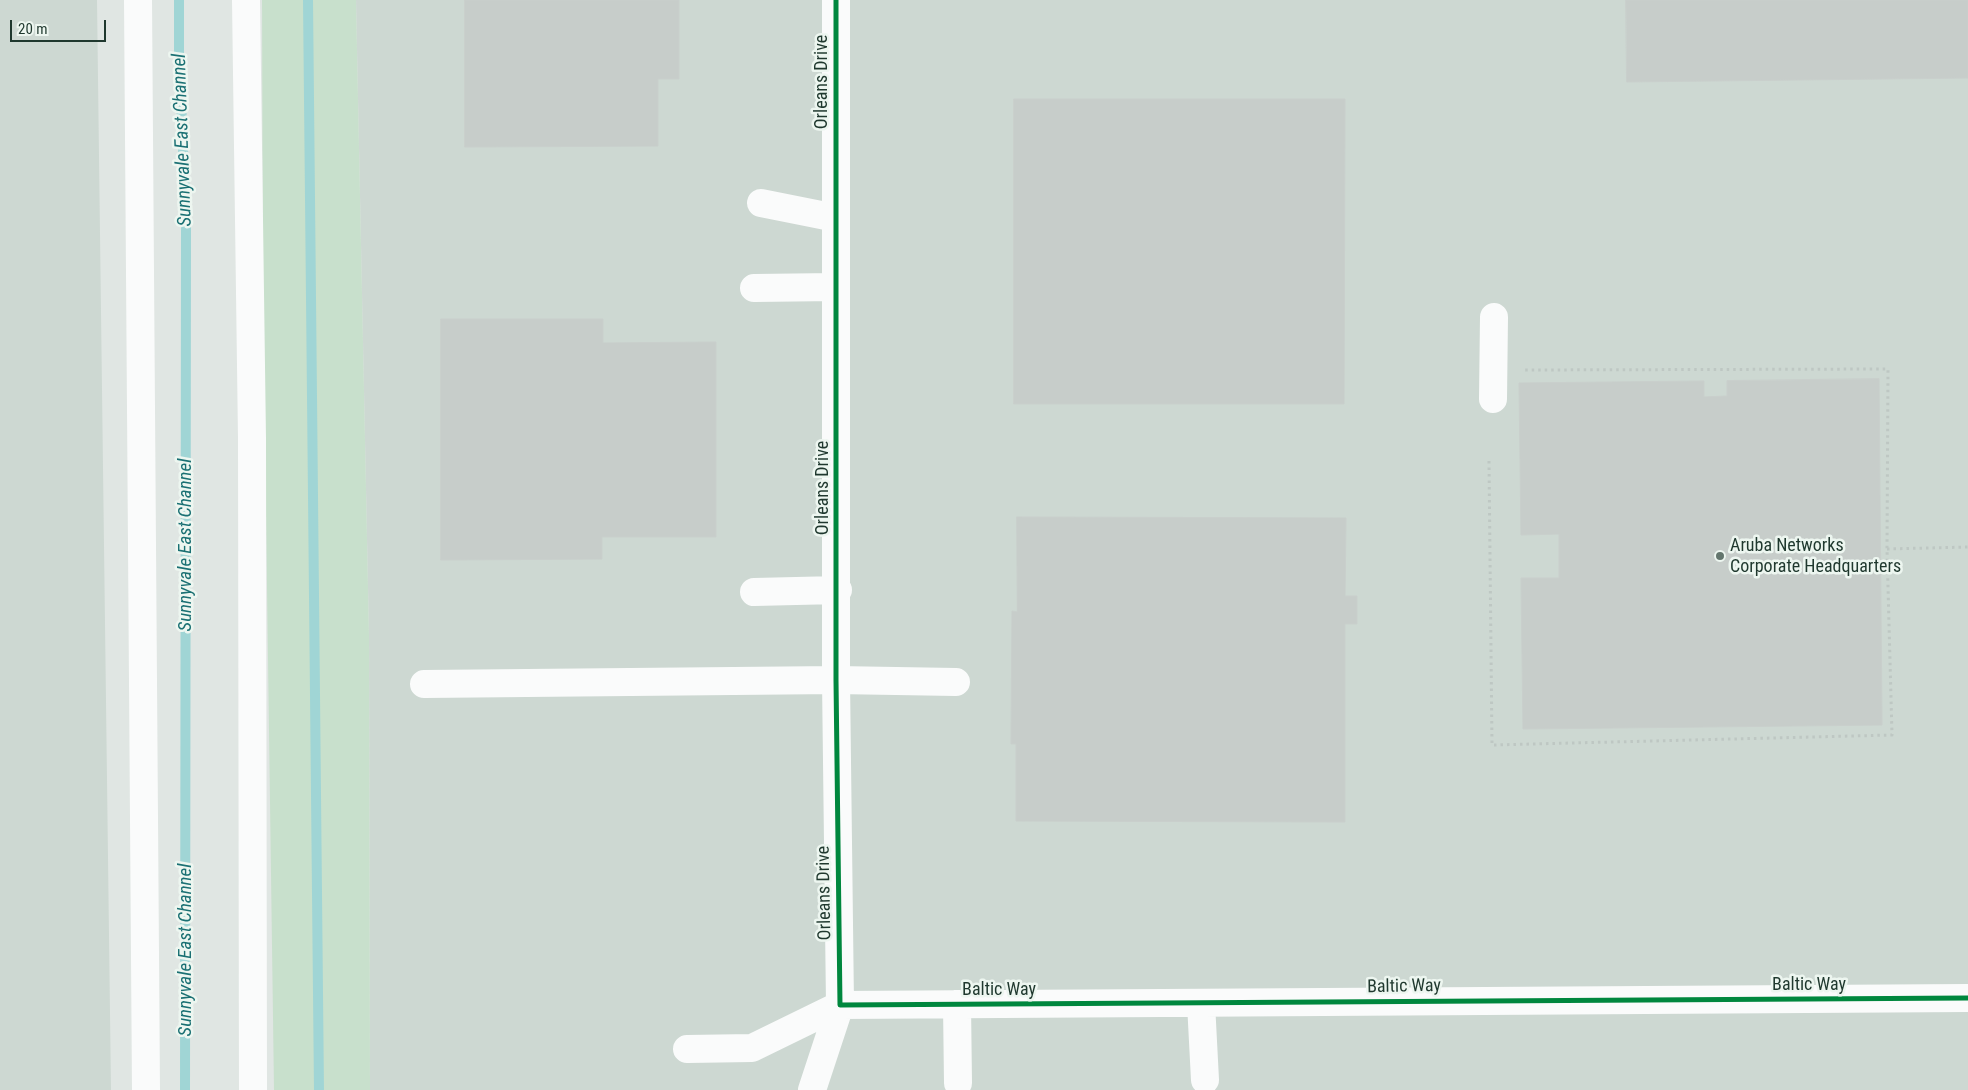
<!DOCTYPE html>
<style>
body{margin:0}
#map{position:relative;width:1968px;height:1090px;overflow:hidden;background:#e0e6e3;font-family:"Roboto Condensed",sans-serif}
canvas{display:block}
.scale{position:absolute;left:10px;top:20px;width:96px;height:22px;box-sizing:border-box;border:2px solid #1f382e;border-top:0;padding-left:6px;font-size:15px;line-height:18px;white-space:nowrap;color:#1f382e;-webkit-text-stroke:4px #edf6f0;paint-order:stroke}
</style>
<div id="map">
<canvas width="1968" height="1090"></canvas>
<div class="scale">20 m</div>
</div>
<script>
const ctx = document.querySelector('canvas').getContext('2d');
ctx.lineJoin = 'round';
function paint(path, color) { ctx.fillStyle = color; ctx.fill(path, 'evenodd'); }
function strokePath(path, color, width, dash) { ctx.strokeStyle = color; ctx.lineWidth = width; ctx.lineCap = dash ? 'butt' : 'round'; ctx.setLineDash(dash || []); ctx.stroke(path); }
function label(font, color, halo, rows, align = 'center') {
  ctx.font = font + ' "Roboto Condensed",sans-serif'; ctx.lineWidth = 5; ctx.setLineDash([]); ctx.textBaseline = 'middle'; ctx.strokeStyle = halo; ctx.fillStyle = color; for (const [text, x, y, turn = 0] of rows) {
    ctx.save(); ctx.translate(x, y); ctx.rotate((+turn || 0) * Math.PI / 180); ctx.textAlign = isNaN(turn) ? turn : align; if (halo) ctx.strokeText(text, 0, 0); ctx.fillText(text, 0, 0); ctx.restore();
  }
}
paint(new Path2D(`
 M0 0H97L111 1090H0Z
 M356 0H1968V1090H370L369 635Z`), '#cdd8d2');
paint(new Path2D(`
 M262 0H356L369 635 370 1090H274L263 299Z`), '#c8e0cc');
strokePath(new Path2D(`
 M179 0V53L186 220 185 1090
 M308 0 319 1090`), '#a0d5d5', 10);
const building = new Path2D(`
 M465 0H679V79H658V146L465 147Z
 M1626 0H1968V78L1627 82Z
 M1014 99H1345L1344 404H1014Z
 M441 319H603V343L716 342V537H602V559L441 560Z
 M1879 379 1882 725 1523 729 1521 578H1559V534L1521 535 1519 383 1704 381V397L1727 396V381Z
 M1017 517 1346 518 1345 596H1357V624H1345V822L1016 821V744H1011L1012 611 1017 612Z`);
paint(building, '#c7cdca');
strokePath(building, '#c9cfcc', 1);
strokePath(new Path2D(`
 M1489 461 1492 745 1892 735 1887 549 1888 369 1524 370
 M1887 549 1968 547`), '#bec7c3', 3, [2.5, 4]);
strokePath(new Path2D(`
 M138 0 146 1090
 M246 0 252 438 253 1090
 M761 203 836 218
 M754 288 835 287
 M1493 399 1494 317
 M754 592 838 590
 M424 684 836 680 956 682
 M1201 1003 1205 1080
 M957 1004 958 1083
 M687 1049 752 1048 840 1005 1968 998
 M812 1090 840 1005 836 680V0`), '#fafbfb', 28);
strokePath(new Path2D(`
 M836 0V680L840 1005 1968 998`), '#00873e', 5);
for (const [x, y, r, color] of [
 [1720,556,5,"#63756d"]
]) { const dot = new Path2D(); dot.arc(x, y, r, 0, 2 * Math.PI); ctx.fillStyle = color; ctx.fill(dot); strokePath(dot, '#edf6f0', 2); }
label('18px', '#1f382e', '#edf6f0', [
 ["Orleans Drive",822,82,-90],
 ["Orleans Drive",823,488,-90],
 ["Orleans Drive",825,893,-91],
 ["Baltic Way",1809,985],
 ["Baltic Way",1404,987,-1],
 ["Baltic Way",999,990]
]);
label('18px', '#1f382e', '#edf6f0', [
 ["Aruba Networks",1730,546],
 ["Corporate Headquarters",1730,567]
], 'left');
label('italic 19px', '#1a7073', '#edf6f0', [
 ["Sunnyvale East Channel",183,140,-92],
 ["Sunnyvale East Channel",186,545,-90],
 ["Sunnyvale East Channel",186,950,-90]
]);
</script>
